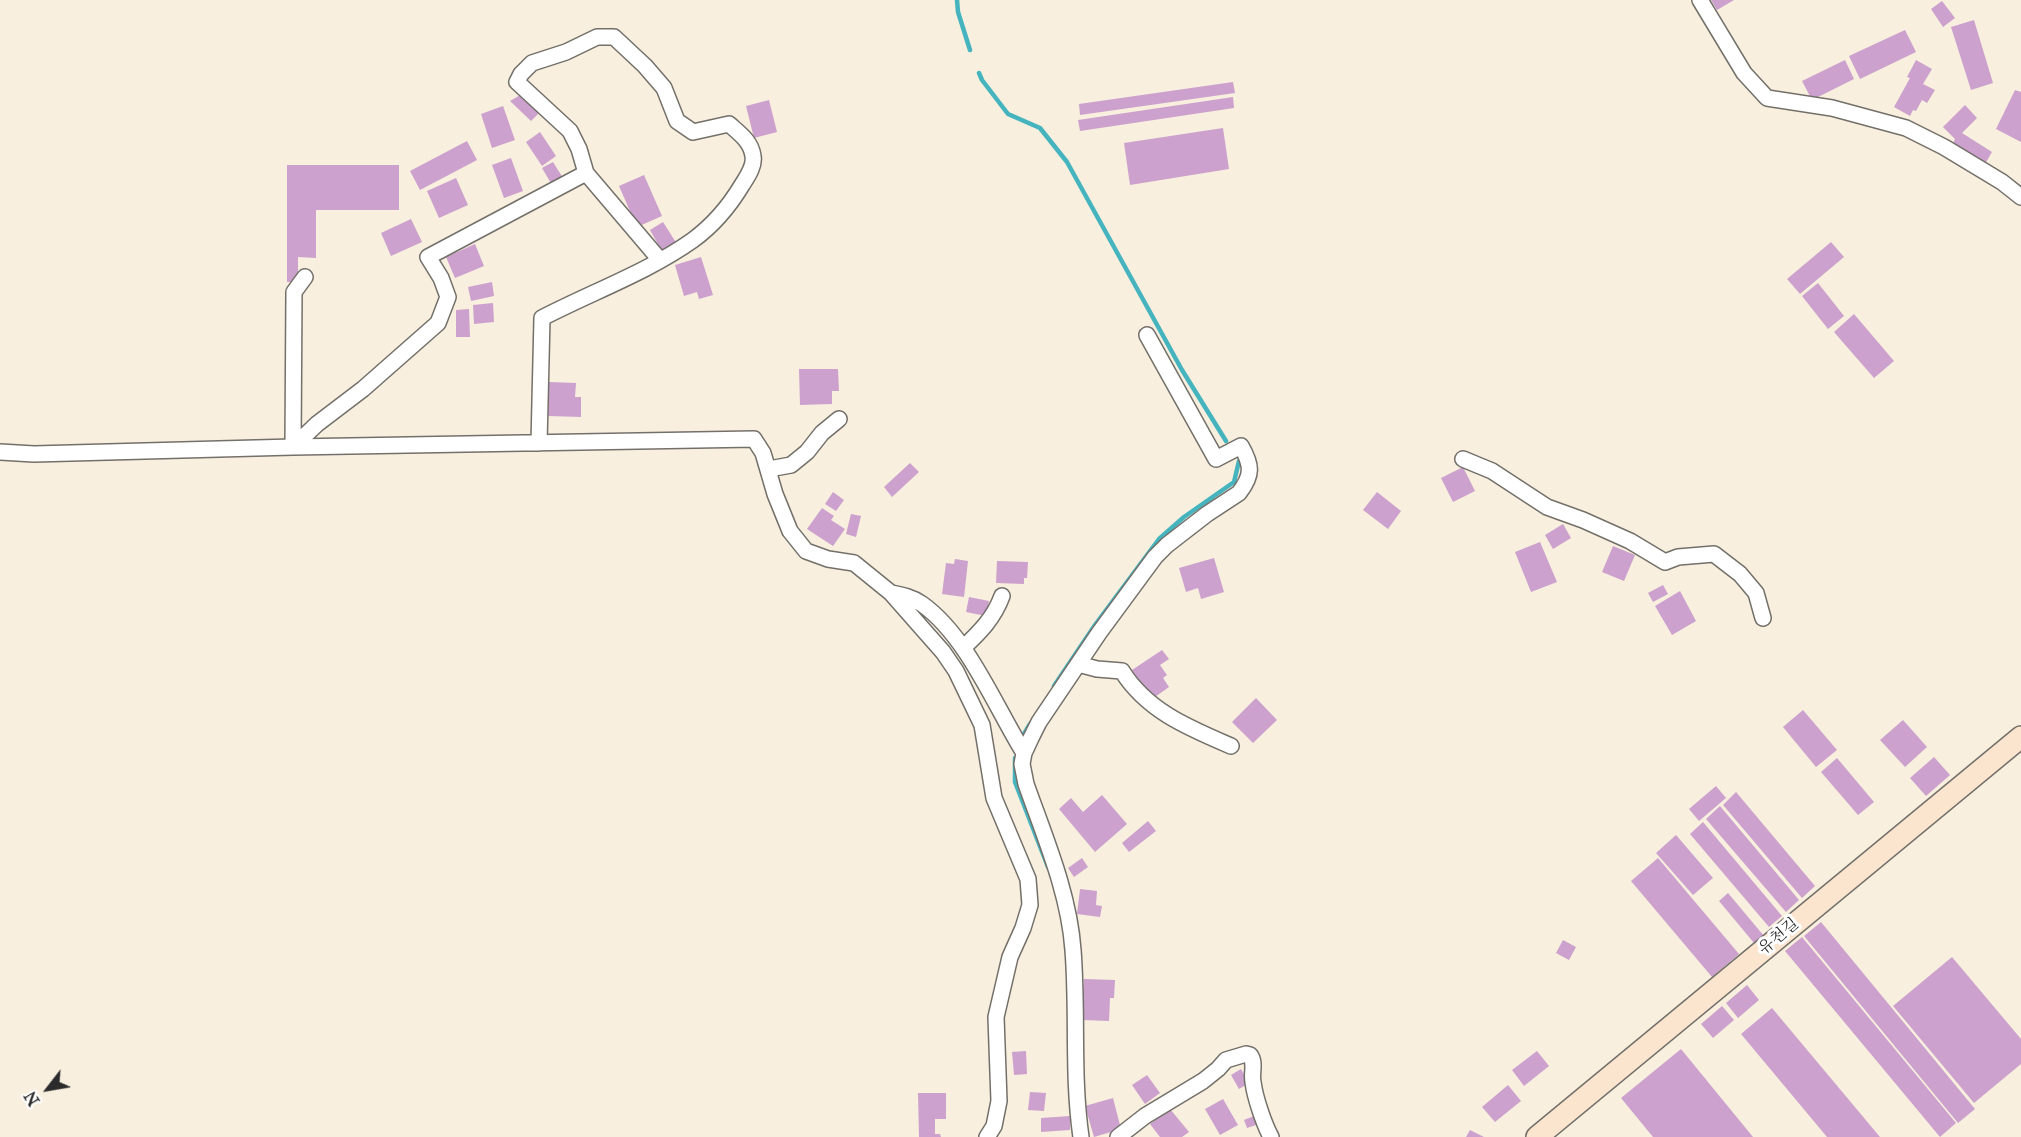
<!DOCTYPE html>
<meta charset="utf-8">
<style>
body{margin:0}
#map{position:relative;width:2021px;height:1137px;overflow:hidden;background:#f8efdf;font-family:"IM FELL Great Primer",serif}
canvas{display:block}
.north{position:absolute;left:18px;top:1059px;width:60px;height:60px;-webkit-text-stroke:4px #fff;paint-order:stroke;rotate:239deg;font-size:16px;font-weight:700;line-height:24px;text-align:center;color:#2b2b2b}
.north::after{content:'';display:block;margin:auto;width:21px;height:27px;background:#2b2b2b;clip-path:polygon(50% 0,100% 100%,50% 72%,0 100%)}
</style>
<div id="map">
<canvas width="2021" height="1137"></canvas>
<div class="north">N</div>
</div>
<script>
const ctx = document.querySelector('canvas').getContext('2d');
ctx.lineJoin = 'round';
function strokePath(path, color, width, dash) { ctx.strokeStyle = color; ctx.lineWidth = width; ctx.lineCap = dash ? 'butt' : 'round'; ctx.setLineDash(dash || []); ctx.stroke(path); }
function paint(path, color) { ctx.fillStyle = color; ctx.fill(path, 'evenodd'); }
function label(font, color, halo, rows, align = 'center') {
  ctx.font = font + ' "IM FELL Great Primer","Noto Serif KR",serif'; ctx.lineWidth = 6; ctx.setLineDash([]); ctx.textBaseline = 'middle'; ctx.strokeStyle = halo; ctx.fillStyle = color; for (const [text, x, y, turn = 0] of rows) {
    ctx.save(); ctx.translate(x, y); ctx.rotate((+turn || 0) * Math.PI / 180); ctx.textAlign = isNaN(turn) ? turn : align; if (halo) ctx.strokeText(text, 0, 0); ctx.fillText(text, 0, 0); ctx.restore();
  }
}
strokePath(new Path2D(`
 M957 0 958 12 970 50
 M979 73 982 80 1008 114 1040 128 1067 162 1182 370 1226 441
 M1054 686 1095 625 1159 539 1184 517 1234 482 1239 461
 M1021 739 1030 724
 M1015 758V782L1048 867`), '#45b4be', 4.5);
paint(new Path2D(`
 M1711 0H1734L1717 10Z
 M1942 1 1955 18 1943 27 1931 9Z
 M1974 20 1993 83 1971 90 1951 27Z
 M1905 30 1916 52 1860 79 1849 56Z
 M1845 60 1854 79 1812 100 1802 81Z
 M1916 60 1932 69 1923 84 1935 90 1927 103 1922 100 1916 111 1913 110 1910 116 1894 107 1910 78 1907 77Z
 M1233 82 1235 93 1080 115 1079 104Z
 M2015 90 2021 92V142L1996 129Z
 M522 94 540 112 531 121 510 101Z
 M1233 97 1234 108 1080 131 1078 120Z
 M769 100 777 132 754 138 746 106Z
 M1965 105 1977 118 1962 133 1992 152 1985 164 1952 145 1955 139 1943 127Z
 M503 106 515 140 492 148 481 114Z
 M1223 128 1229 169 1130 185 1124 143Z
 M540 132 556 156 542 166 526 142Z
 M467 141 477 160 420 190 410 171Z
 M511 158 523 191 504 198 492 165Z
 M553 162 563 178 552 185 542 168Z
 M287 165H399V210H316V258L298 257V282H287Z
 M644 175 662 216 637 227 619 186Z
 M456 178 468 205 439 218 427 191Z
 M411 219 422 242 391 256 381 233Z
 M663 222 677 244 663 253 650 230Z
 M1831 242 1844 257 1800 294 1787 279Z
 M475 244 484 266 455 278 446 257Z
 M701 257 713 295 699 299 697 292 684 296 675 265Z
 M492 282 494 296 471 301 468 287Z
 M1818 283 1844 316 1828 329 1802 296Z
 M493 303 494 322 474 324 473 305Z
 M469 309 470 337H456V310Z
 M1854 314 1894 361 1874 378 1834 332Z
 M799 369H838L839 391H832V404L800 405Z
 M549 382 576 383 575 397H581V417L548 416Z
 M910 463 919 472 892 497 884 487Z
 M1463 467 1475 491 1453 502 1441 478Z
 M833 492 844 500 836 511 825 504Z
 M1377 492 1401 511 1388 529 1363 510Z
 M822 508 834 516 831 520 845 529 833 546 807 529Z
 M851 514 861 516 856 537 846 534Z
 M1563 524 1571 538 1553 549 1545 535Z
 M1540 542 1557 582 1531 592 1515 552Z
 M1613 546 1635 555 1624 581 1602 572Z
 M1214 558 1224 592 1201 599 1198 588 1186 592 1179 568Z
 M955 559 968 561 964 597 942 594 946 563 954 564Z
 M997 561 1028 562 1027 578H1024V584L996 583Z
 M1663 585 1668 594 1653 602 1648 593Z
 M1680 591 1696 621 1672 635 1655 606Z
 M969 597 989 601 986 616 966 612Z
 M1162 650 1169 659 1160 665 1167 675 1163 678 1169 687 1152 699 1132 670Z
 M1256 698 1277 720 1253 743 1232 722Z
 M1803 710 1837 750 1816 767 1783 727Z
 M1903 720 1927 747 1905 767 1880 740Z
 M1934 757 1950 775 1926 796 1910 778Z
 M1837 758 1874 802 1858 815 1821 772Z
 M1716 786 1726 798 1699 821 1689 809Z
 M1736 792 1815 886 1802 898 1723 805Z
 M1102 795 1127 824 1095 852 1059 809 1071 798 1083 812Z
 M1720 806 1799 900 1786 912 1706 819Z
 M1148 821 1156 831 1129 852 1122 843Z
 M1703 822 1782 916 1769 927 1690 834Z
 M1676 835 1713 878 1693 895 1656 853Z
 M1082 858 1088 867 1074 877 1068 868Z
 M1658 858 1739 954 1712 977 1631 881Z
 M1080 889 1097 891 1096 905 1102 906 1100 917 1077 914Z
 M1728 893 1764 936 1754 943 1719 901Z
 M1821 922 1975 1109 1958 1123 1804 936Z
 M1802 937 1956 1123 1940 1137 1785 951Z
 M1563 940 1576 947 1569 960 1556 953Z
 M1952 957 2021 1039V1064L1974 1103 1893 1006Z
 M1084 979 1115 980 1114 998H1110L1109 1021 1082 1020Z
 M1747 985 1759 1000 1738 1018 1726 1003Z
 M1722 1006 1734 1020 1713 1038 1701 1024Z
 M1772 1008 1880 1137H1827L1741 1034Z
 M1681 1049 1753 1137H1653L1621 1098Z
 M1026 1051 1027 1074 1014 1075 1012 1052Z
 M1537 1051 1549 1066 1524 1086 1512 1070Z
 M1241 1069 1249 1083 1239 1089 1231 1075Z
 M1147 1075 1160 1093 1145 1104 1132 1085Z
 M1508 1085 1521 1101 1495 1122 1482 1107Z
 M1030 1092 1046 1093 1044 1111 1028 1110Z
 M918 1093H946V1119H935V1134H940L941 1137H919Z
 M1113 1098 1121 1129 1094 1137 1085 1106Z
 M1223 1099 1238 1125 1220 1135 1205 1109Z
 M1170 1109 1189 1132 1182 1137H1160L1150 1124Z
 M1259 1114 1262 1123 1247 1128 1244 1120Z
 M1070 1116V1130L1041 1132V1118Z
 M1470 1130 1484 1137H1466Z`), '#cca1cd');
const street = new Path2D(`
 M1700 0 1744 73 1767 98 1832 108 1906 128 1944 147 2002 182 2021 197
 M586 173 660 260
 M539 443 542 318C592 292 648 272 693 240 712 226 730 205 742 185 747 177 755 166 753 156 751 141 739 133 729 124L693 132 677 121 664 88 645 66 614 37H597L566 52 532 63 521 74 517 82 570 131 579 149 586 173 428 257 441 278 448 297 438 323 363 389 317 424 293 447 754 439 763 453 775 494 790 531 806 551 828 559 854 563 891 593 943 652 956 671 982 725 994 798 1028 879 1030 905 1023 928 1010 957 996 1017 999 1101 994 1126 987 1137
 M0 452 34 454 293 447 294 292 305 277
 M1463 459 1492 471 1547 507 1583 520 1630 541 1665 562 1678 557 1714 554 1740 574 1756 593 1763 618
 M769 469 791 465 807 452 822 433 839 419
 M891 593C902 595 912 597 922 604 967 636 995 706 1024 753
 M963 648C980 632 994 618 1002 596
 M1078 664 1097 669 1122 671C1147 711 1189 728 1231 746
 M1081 1137C1072 1075 1078 1013 1073 950 1069 893 1045 838 1026 784L1022 764 1024 753 1031 738 1039 722 1099 633 1155 557 1167 545 1207 514 1239 493C1253 475 1252 465 1241 446L1216 459 1147 335
 M1118 1137 1145 1116 1203 1081 1218 1069 1226 1060 1246 1054 1250 1055C1256 1063 1251 1073 1253 1082 1255 1098 1264 1124 1271 1137`);
const secondary = new Path2D(`
 M1537 1137 2021 737`);
strokePath(street, '#73706a', 18);
strokePath(secondary, '#73706a', 24);
strokePath(street, '#fff', 15);
strokePath(secondary, '#fbe5cf', 21);
label('16px', '#2b2b2b', '#fff', [
 ["유천길",1779,937,-40]
]);
</script>
